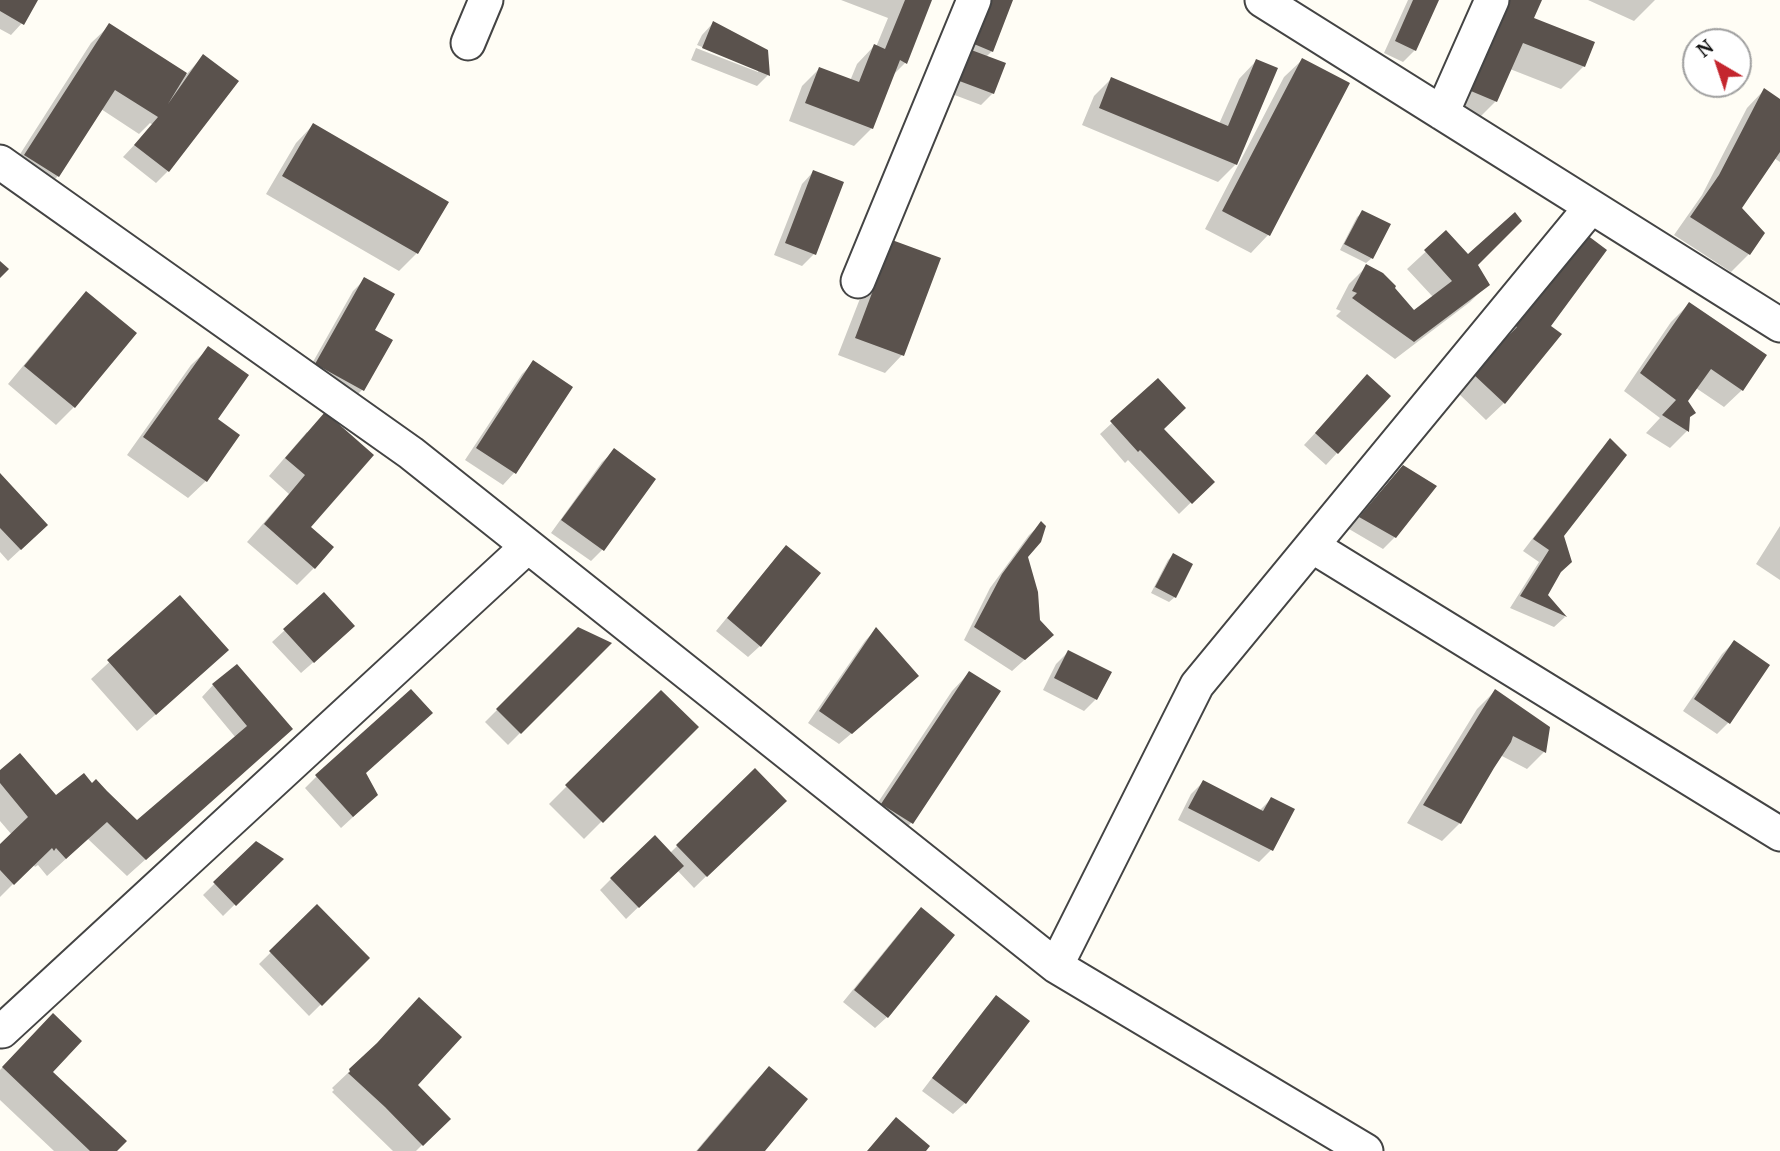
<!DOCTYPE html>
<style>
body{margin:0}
#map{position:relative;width:1780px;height:1151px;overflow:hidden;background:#fffdf5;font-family:"PT Serif",serif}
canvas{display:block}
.north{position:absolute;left:1682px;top:28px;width:70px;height:70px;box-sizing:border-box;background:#fff;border:2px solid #a0a0a0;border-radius:50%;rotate:321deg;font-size:19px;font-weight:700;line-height:28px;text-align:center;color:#111}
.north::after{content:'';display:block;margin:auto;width:24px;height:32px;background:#c4262e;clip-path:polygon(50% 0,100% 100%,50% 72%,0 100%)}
</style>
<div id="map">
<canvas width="1780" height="1151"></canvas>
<div class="north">N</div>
</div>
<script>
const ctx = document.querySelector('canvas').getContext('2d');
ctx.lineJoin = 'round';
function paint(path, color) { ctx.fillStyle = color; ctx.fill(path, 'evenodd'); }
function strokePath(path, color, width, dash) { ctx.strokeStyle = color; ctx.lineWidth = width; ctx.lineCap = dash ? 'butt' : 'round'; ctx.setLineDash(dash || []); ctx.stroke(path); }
paint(new Path2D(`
 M0 0H36L22 23 11 35 0 29Z
 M841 0H930L905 63 892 76 872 128 854 146 789 121 802 86 819 69 850 81 857 64 874 46 876 47 888 18Z
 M985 0H1011L992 51 986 57 993 93 981 105 944 91Z
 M1408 0H1437L1415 50 1403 62 1384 53Z
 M1540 0 1531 19 1584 66 1561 89 1510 69 1496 101 1473 124 1437 109Z
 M1588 0H1655L1634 21Z
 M713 23 768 75 757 86 691 60 696 48 758 72V69L697 45 702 35Z
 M109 26 186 75 203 56 168 171 156 183 123 157 153 125 150 123 139 134 101 109 58 176 40 194 8 173 91 43Z
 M1302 60 1347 83 1268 235 1251 253 1205 229 1284 77Z
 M1256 61 1236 164 1218 182 1082 125 1094 96 1111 79 1219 124 1239 79Z
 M1764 90 1779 100 1780 99V162L1774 158 1740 208 1749 254 1731 272 1674 235 1702 195 1747 108Z
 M313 125 417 253 399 271 266 194 296 143Z
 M813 172 814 254 802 266 774 255 802 184Z
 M1363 212 1372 258 1366 263 1340 250 1357 217Z
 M1446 233 1476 265 1488 284 1470 302 1395 359 1336 316 1341 311 1336 309 1349 284 1367 266 1393 288 1413 312 1433 297 1407 269Z
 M892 242 902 355 885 373 838 355 875 260Z
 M1566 252 1548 326 1560 334 1504 403 1486 420 1456 391 1501 346 1497 342Z
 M365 279 372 330 390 340 362 390 350 402 305 376 353 291Z
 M86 293 135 333 74 407 56 425 8 384 69 311Z
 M1689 304 1742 390 1724 407 1696 388 1686 401 1689 418 1687 431 1670 448 1646 433 1660 418 1624 391 1671 322Z
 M209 348 206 481 188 498 127 455 191 365Z
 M534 362 571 387 514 473 503 485 465 460 522 374Z
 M1356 389 1337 453 1326 465 1304 445Z
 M1112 423 1162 429 1212 482 1179 514 1128 460 1125 463 1100 434Z
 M307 432 309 527 314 568 297 585 247 542 289 494 269 476Z
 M1610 441 1562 535 1558 574 1546 596 1565 617 1554 627 1510 608 1539 562 1523 551 1599 452Z
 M614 451 602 550 591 561 551 533 602 462Z
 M0 476 34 537 8 561 0 552Z
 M1392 479 1395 537 1383 549 1349 529Z
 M1041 524 1026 557 1038 621 1052 635 1012 671 964 640 990 588 1029 535Z
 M1780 526V580L1756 564Z
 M786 547 760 646 748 657 716 631 775 559Z
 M1173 555 1175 597 1169 602 1151 593 1168 560Z
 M324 594 341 638 301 673 272 642Z
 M180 597 209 667 137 731 91 679Z
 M578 629 609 644 508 745 485 722Z
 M876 629 905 688 839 744 808 723 865 641Z
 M1734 642 1728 723 1717 734 1683 711 1722 654Z
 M1068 652 1096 699 1084 711 1043 690 1056 664Z
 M969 673 998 692 911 823 894 841 865 822 952 691Z
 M213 685 291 729 127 876 88 839 47 876 38 865 35 867 33 864 0 897V847L12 835 0 821V772L56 797 92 786 137 822 236 738 202 697Z
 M1495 691 1544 752 1527 769 1500 755 1460 823 1442 841 1407 823 1477 709Z
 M661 692 696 727 584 839 549 804Z
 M755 770 784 801 694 888 677 870 626 919 600 890 611 879 670 853Z
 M365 774 364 807 341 828 305 788 317 776Z
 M1203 782 1259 811 1271 799V850L1259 862 1178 820 1191 794Z
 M256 843 281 859 223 916 203 895Z
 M317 907 368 958 309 1016 259 964Z
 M921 909 887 1017 875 1028 843 1002 909 921Z
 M997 997 965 1103 953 1114 922 1091 985 1009Z
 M35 1033 51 1072 114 1151H54L0 1100V1070Z
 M769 1068 762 1151H696L751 1086Z
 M350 1071 415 1085 448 1119 416 1151H393L332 1092 334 1090 332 1088Z`), '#0003');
paint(new Path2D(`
 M0 0H38L24 25 0 11Z
 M905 0H932L907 64 900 60 873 129 805 103 819 67 859 82 874 44 885 49Z
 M991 0H1013L993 52 974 44Z
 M1413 0H1439L1416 51 1395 41Z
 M1497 0H1542L1534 18 1595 42 1585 67 1523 43 1497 102 1459 86Z
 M713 21 768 50 770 76 702 48Z
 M109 23 187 73 168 104 203 54 239 81 169 172 134 145 158 117 115 90 59 177 24 155Z
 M966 48 1006 63 994 94 954 79Z
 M1302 58 1350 83 1270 236 1222 211Z
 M1256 59 1278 68 1237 165 1099 108 1111 77 1228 126Z
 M1764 88 1780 99V152L1742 208 1765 233 1750 255 1690 217 1719 175Z
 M313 123 449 202 418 254 282 176Z
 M813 170 844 182 816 255 785 243Z
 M1362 210 1391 224 1373 259 1344 244Z
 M1515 212 1522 221 1478 265 1490 285 1414 342 1352 298 1357 293 1352 291 1366 264 1383 273 1396 286 1395 288 1414 310 1452 281 1424 250 1446 230 1468 254Z
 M1583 232 1607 250 1551 326 1562 334 1505 404 1472 373 1517 327 1513 324Z
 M892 240 941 258 904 356 855 338Z
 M0 261 9 269 0 278Z
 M364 277 395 294 375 330 393 340 364 391 315 364Z
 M86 291 137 333 75 408 24 366Z
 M1689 302 1767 355 1743 391 1711 369 1688 401 1696 413 1690 417 1689 432 1662 415 1676 400 1640 373Z
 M208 346 249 375 218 419 240 435 207 482 143 437Z
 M533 360 573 387 516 474 476 448Z
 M1367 374 1391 396 1338 454 1315 433Z
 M1158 378 1186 408 1164 429 1215 482 1192 504 1140 450 1138 452 1110 421Z
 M325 412 374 455 311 527 334 547 315 569 264 524 305 475 285 458Z
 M1610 438 1627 455 1564 536 1572 562 1561 572 1548 595 1567 617 1520 596 1549 550 1533 539Z
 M614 448 656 479 604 551 561 520Z
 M1403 465 1437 486 1396 538 1359 517Z
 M0 473 48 525 21 550 0 528Z
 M1041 521 1046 526 1041 542 1028 557 1038 592 1040 620 1054 635 1025 660 974 627 1002 574Z
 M786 545 821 573 761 647 727 618Z
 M1173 553 1193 564 1176 598 1155 587Z
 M324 592 355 626 314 663 283 629Z
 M180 595 229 650 156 715 107 660Z
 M578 627 612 643 521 734 496 709Z
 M876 627 919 676 852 734 819 711Z
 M1734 640 1770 665 1730 724 1694 699Z
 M1068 650 1112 672 1097 700 1054 678Z
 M237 664 293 729 146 860 107 822 66 859 56 848 54 851 52 848 14 885 0 870V844L28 817 0 783V770L20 753 56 795 84 773 92 783 96 779 107 791 137 820 247 726 212 684Z
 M969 671 1001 691 913 824 881 804Z
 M411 689 433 713 366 773 378 795 353 817 315 775Z
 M1495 689 1550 727 1546 753 1513 736 1511 742 1494 768 1461 824 1423 805Z
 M661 690 699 727 603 823 565 785Z
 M755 768 787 801 707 877 676 845Z
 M1203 780 1263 811 1271 797 1295 809 1273 851 1188 808Z
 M655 835 684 866 639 908 610 878Z
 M256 841 284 859 236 906 213 882Z
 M317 904 370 958 322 1006 269 951Z
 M921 907 955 935 888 1018 854 990Z
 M996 995 1030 1021 966 1104 932 1078Z
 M419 997 462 1037 418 1085 451 1119 423 1146 385 1107 348 1073 350 1072 349 1069 377 1043Z
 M53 1013 82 1041 53 1072 127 1141 117 1151H90L2 1067Z
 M769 1066 808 1099 765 1151H697Z
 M896 1117 930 1146 926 1151H867Z`), '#5a524d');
const street = new Path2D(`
 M1262 0 1780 325
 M468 43 486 0
 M1442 113 1492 0
 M0 162 411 453 1056 966 1366 1151
 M858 281 974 0
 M1312 546 1780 834
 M1056 966 1197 685 1591 207
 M0 1029 2 1031 528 546`);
strokePath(street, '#444', 37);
strokePath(street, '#fff', 33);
</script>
